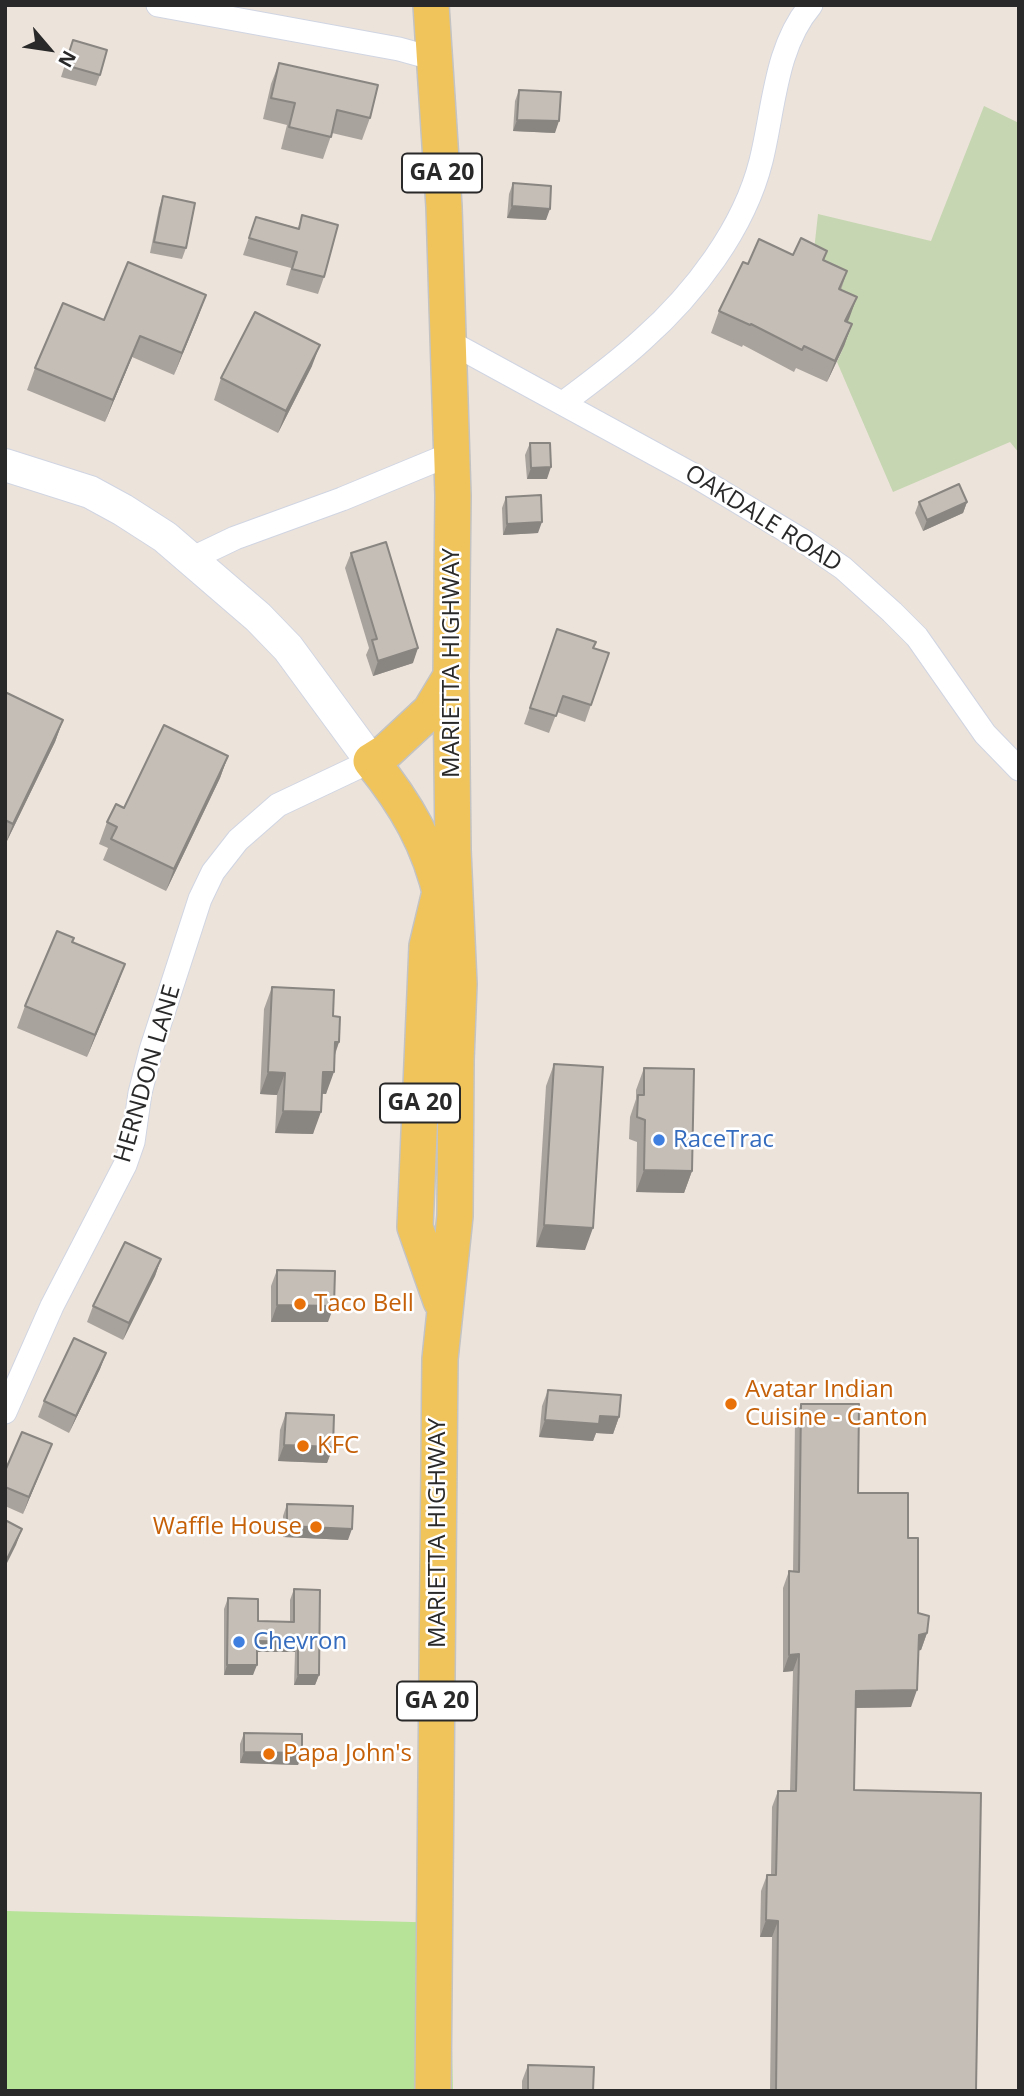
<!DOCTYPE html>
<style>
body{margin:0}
#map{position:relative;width:1024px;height:2096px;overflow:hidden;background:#ece3db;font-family:"Open Sans",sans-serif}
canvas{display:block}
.frame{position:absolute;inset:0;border:7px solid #292929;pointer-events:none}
.north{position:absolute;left:14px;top:14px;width:70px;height:70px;-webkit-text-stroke:5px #fff;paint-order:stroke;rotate:119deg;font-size:19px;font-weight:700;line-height:28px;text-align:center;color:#292929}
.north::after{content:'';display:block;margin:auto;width:24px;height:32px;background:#292929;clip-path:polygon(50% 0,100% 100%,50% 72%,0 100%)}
</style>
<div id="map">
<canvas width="1024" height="2096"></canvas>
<div class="frame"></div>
<div class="north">N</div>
</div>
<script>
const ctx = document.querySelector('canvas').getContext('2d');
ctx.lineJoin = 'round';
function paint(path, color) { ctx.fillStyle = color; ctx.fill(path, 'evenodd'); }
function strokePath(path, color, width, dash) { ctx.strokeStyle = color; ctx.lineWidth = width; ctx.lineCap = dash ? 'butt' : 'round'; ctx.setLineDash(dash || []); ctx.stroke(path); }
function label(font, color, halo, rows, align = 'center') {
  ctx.font = font + ' "Open Sans",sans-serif'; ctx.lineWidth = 5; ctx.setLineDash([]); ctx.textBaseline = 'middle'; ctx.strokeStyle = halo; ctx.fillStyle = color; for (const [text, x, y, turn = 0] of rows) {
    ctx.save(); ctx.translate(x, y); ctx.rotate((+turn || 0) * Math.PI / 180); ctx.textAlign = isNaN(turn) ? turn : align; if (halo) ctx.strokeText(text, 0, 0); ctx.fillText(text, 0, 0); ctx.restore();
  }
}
paint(new Path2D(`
 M5 1911 449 1923 453 2091H5Z`), '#b6e397');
paint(new Path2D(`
 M984 106 1019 123V453L1010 442 893 492 837 362 844 346 812 269 818 214 931 241Z`), '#c6d6b2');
const street = new Path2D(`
 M158 5 399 49 435 59
 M448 341 697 477 805 542 843 568 892 612 917 637 985 734 1019 769
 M563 403C590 383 617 363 642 340 694 294 744 229 761 161 774 109 775 47 811 5
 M191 559 235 538 342 499 451 454
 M5 1412 52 1306 125 1165 133 1142 140 1093 151 1050 200 899 213 872 238 840 278 805 371 761`);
const secondary = new Path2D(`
 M5 465 90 492 123 510 165 537 258 617 288 648 371 761`);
const primary = new Path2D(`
 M431 5 444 207 453 496 451 676 453 850 459 984 456 1060 455 1216 440 1359 433 2091
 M440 892 427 946 415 1227 441 1301
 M442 900C430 845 406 804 371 761L387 751 430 711 451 676`);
strokePath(street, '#d0d5e2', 25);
strokePath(secondary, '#d0d5e2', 34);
strokePath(primary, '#c3c3c3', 38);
strokePath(street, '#fff', 23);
strokePath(secondary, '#fff', 32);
strokePath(primary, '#f1c45b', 35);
paint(new Path2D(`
 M73 40 100 75 96 86 61 77Z
 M279 63 370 118 362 140 332 133 323 159 281 149 287 125 263 119 271 84Z
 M519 90 555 133 513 131 515 101Z
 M513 183 546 220 507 218 509 194Z
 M163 196 186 248 182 259 150 253 159 208Z
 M302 215 324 277 318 294 286 285 291 268 243 255 256 217 298 228Z
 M827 251 824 260 847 271 841 290 848 322 852 324 844 346 827 382 796 368 794 372 743 345 742 347 711 333 719 311 748 264 793 255Z
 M206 295 174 375 132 357 105 422 27 390 35 368 104 320Z
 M312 366 278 433 214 400 221 378Z
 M530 443 547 479H527L525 455Z
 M506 497 538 533 503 535 502 508Z
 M919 502H967L963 513 923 531 915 513Z
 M351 553 413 663 373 676 366 655 369 648 345 568Z
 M557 629 593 648 609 653 585 722 557 712 549 733 524 724Z
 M5 692 63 720 55 742 5 845Z
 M228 756 220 778 166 891 103 860 108 848 99 844 107 822 124 808Z
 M72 942 125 964 87 1057 17 1028 25 1006Z
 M272 987 333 1016 339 1042 335 1055 326 1094H322L313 1134 275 1133 277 1095 260 1094 264 1009Z
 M554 1064 585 1250 536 1247 546 1086Z
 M644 1068 692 1171 684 1193 636 1192 637 1142 629 1139 630 1117 636 1099V1090Z
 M161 1259 155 1276 123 1340 87 1322 93 1306Z
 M277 1270 328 1322H271V1286Z
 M106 1353 100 1369 69 1433 38 1417 44 1401Z
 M548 1390 619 1417 613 1434 596 1433 593 1441 539 1437 542 1406Z
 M801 1404 858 1493 908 1538 918 1613 927 1633 921 1650H918L911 1707 856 1708 854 1790 976 2091H770L772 1937H760L761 1891 767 1875H771L772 1807 778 1791H790L793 1671 783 1672V1588L789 1571 793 1572 795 1421Z
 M286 1413 333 1447 327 1463 278 1461 280 1430Z
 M52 1444 23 1514 5 1506V1471Z
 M287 1504 348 1540 283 1537V1516Z
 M294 1589 319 1675 315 1685H294L295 1652H257L253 1675H224V1609L228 1598 258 1621 290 1622V1600Z
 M244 1733 302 1753 298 1765 240 1763V1744Z
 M528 2065 593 2091H522V2081Z`), '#a9a39d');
paint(new Path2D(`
 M517 120 559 121 555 133 513 131Z
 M512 206 550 209 546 220 507 218Z
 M206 295 198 317 174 375 182 353Z
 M857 297 849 319 838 342 845 321Z
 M852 324 844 346 827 382 835 361Z
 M140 336 132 357 105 422 113 400Z
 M320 345 312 366 278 433 286 411Z
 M551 467 547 479H527L531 468Z
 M967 502 963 513 923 531 927 520Z
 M542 522 538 533 503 535 507 524Z
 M418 648 413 663 373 676 378 661Z
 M63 720 55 742 5 845 13 824Z
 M228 756 220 778 166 891 174 869Z
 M125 964 117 986 87 1057 95 1035Z
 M335 1042H339L331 1064Z
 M268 1072 285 1073 277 1095 260 1094Z
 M323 1072H334L326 1094 315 1093Z
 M283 1111 321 1112 313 1134 275 1133Z
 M644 1170 692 1171 684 1193 636 1192Z
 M544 1225 593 1228 585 1250 536 1247Z
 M161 1259 155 1276 123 1340 129 1323Z
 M277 1305 334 1306 328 1322H271Z
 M106 1353 100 1369 69 1433 76 1416Z
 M600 1416 619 1417 613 1434 596 1433 593 1441 539 1437 545 1420Z
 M52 1444 45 1461 23 1514 29 1497Z
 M284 1445 333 1447 327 1463 278 1461Z
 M287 1526 352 1529 348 1540 283 1537Z
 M22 1529 16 1545 5 1567V1563Z
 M927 1633 921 1650 913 1652 919 1635Z
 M257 1641 298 1642 295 1652H254Z
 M799 1654 793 1671 783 1672 789 1655Z
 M227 1665H257L253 1675H224Z
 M298 1675H319L315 1685H294Z
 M917 1690 911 1707 850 1708 856 1691Z
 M244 1752 302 1753 298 1765 240 1763Z
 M766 1920 778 1921 772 1937H760Z`), '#898580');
const building = new Path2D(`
 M73 40 107 50 100 75 65 65Z
 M279 63 378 85 370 118 337 110 331 137 289 127 295 103 271 98Z
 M519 90 561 92 559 121 517 120Z
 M513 183 551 186 550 209 512 206Z
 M163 196 195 203 186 248 154 242Z
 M302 215 338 225 324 277 292 269 297 252 249 238 256 217 299 229Z
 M801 238 827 251 823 260 847 271 839 289 857 297 845 321 852 324 835 361 804 346 802 350 751 324 750 325 719 311 743 262 748 264 759 239 793 255Z
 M128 262 206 295 182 353 140 336 113 400 35 368 63 303 104 320Z
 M255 312 320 345 286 411 221 378Z
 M530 443H550L551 467 531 468Z
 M959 484 967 502 927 520 919 502Z
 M541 495 542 522 507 524 506 497Z
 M386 542 418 648 378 661 372 640 377 639 351 553Z
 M557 629 596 642 593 648 609 653 591 705 563 696 556 716 530 708Z
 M5 692 63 720 13 824 5 820Z
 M164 725 228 756 174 869 111 839 117 827 107 822 116 804 124 808Z
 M57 931 74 938 72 942 125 964 95 1035 25 1006Z
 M272 987 334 990 333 1016 340 1017 339 1042H335L334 1072H323L321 1112 283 1111 285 1073 268 1072Z
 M554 1064 603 1067 593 1228 544 1225Z
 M644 1068 694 1069 692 1171 644 1170 645 1120 637 1117 638 1095H644Z
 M125 1242 161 1259 129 1323 93 1306Z
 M277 1270 335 1271 334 1306 277 1305Z
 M74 1338 106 1353 76 1416 44 1401Z
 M548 1390 621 1395 619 1417 600 1416 599 1424 545 1420Z
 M801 1404H859L858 1493H908V1538H918V1613L929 1616 927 1633 919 1635 917 1690 856 1691 854 1790 981 1793 976 2091H776L778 1921 766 1920 767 1875H776L778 1791H796L799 1654 789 1655V1571L799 1572Z
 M286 1413 334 1415 333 1447 284 1445Z
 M22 1432 52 1444 29 1497 5 1487V1471Z
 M287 1504 353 1506 352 1529 287 1526Z
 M5 1520 22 1529 5 1563Z
 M294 1589 320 1590 319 1675H298V1642L257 1641V1665H227L228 1598 258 1599V1621L294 1622Z
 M244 1733 302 1734V1753L244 1752Z
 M528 2065 594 2067 593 2091H528Z`);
paint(building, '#c4beb7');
strokePath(building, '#898580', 2);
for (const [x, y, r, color] of [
 [659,1140,7,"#3f7fe0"],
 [300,1304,7,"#e8710a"],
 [731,1404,7,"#e8710a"],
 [303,1446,7,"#e8710a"],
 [316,1527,7,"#e8710a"],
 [239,1642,7,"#3f7fe0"],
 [269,1754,7,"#e8710a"]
]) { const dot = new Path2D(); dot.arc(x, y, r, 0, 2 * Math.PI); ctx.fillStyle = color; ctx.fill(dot); strokePath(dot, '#fff', 2.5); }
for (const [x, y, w] of [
 [442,173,80],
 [420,1103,80],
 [437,1701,80]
]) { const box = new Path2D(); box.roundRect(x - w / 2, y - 19.5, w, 39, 5); ctx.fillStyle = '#fff'; ctx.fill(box); strokePath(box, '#292929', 2); }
label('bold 23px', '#292929', null, [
 ["GA 20",442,173],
 ["GA 20",420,1103],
 ["GA 20",437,1701]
]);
label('24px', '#292929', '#fff', [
 ["OAKDALE ROAD",763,519,32],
 ["MARIETTA HIGHWAY",452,663,-90],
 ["HERNDON LANE",148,1074,-74],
 ["MARIETTA HIGHWAY",438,1533,-90]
]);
label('24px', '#366cbe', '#fff', [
 ["RaceTrac",673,1140],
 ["Chevron",253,1642]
], 'left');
label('24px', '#c56008', '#fff', [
 ["Taco Bell",314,1304],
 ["Avatar Indian",745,1390],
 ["Cuisine - Canton",745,1418],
 ["KFC",317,1446],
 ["Waffle House",302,1527,"right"],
 ["Papa John's",283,1754]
], 'left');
</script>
